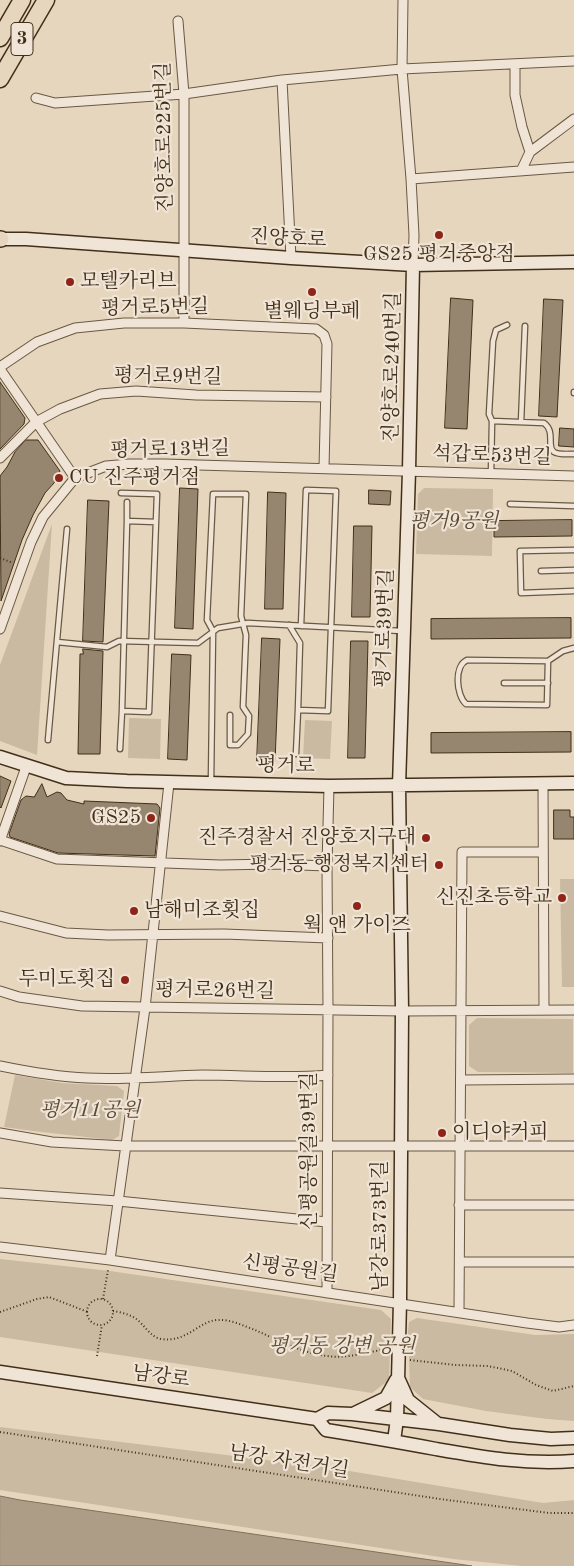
<!DOCTYPE html>
<meta charset="utf-8">
<style>
body{margin:0}
canvas{display:block;background:#e6d6be}
</style>
<canvas width="574" height="1566"></canvas>
<script>
const ctx = document.querySelector('canvas').getContext('2d');
ctx.lineJoin = 'round';
function paint(path, color) { ctx.fillStyle = color; ctx.fill(path, 'evenodd'); }
function strokePath(path, color, width, dash) { ctx.strokeStyle = color; ctx.lineWidth = width; ctx.lineCap = dash ? 'butt' : 'round'; ctx.setLineDash(dash || []); ctx.stroke(path); }
function label(font, color, halo, rows, align = 'center') {
  ctx.font = font + ' "Old Standard TT","Noto Serif KR",serif'; ctx.lineWidth = 4.5; ctx.setLineDash([]); ctx.textBaseline = 'middle'; ctx.strokeStyle = halo; ctx.fillStyle = color; for (const [text, x, y, turn = 0] of rows) {
    ctx.save(); ctx.translate(x, y); ctx.rotate((+turn || 0) * Math.PI / 180); ctx.textAlign = isNaN(turn) ? turn : align; if (halo) ctx.strokeText(text, 0, 0); ctx.fillText(text, 0, 0); ctx.restore();
  }
}
paint(new Path2D(`
 M424 488 493 489 492 556 416 554 418 494Z
 M52 524 37 755 0 741V665Z
 M129 718 161 719 160 759 128 758Z
 M305 720 332 721 330 759 303 758Z
 M560 879H574V987H562Z
 M477 1018 573 1019V1073L478 1072 469 1066V1025Z
 M15 1075 62 1083 117 1086 124 1091 119 1136 112 1140 33 1131 4 1127Z
 M0 1259 110 1271 381 1310 391 1319 389 1380 372 1393 0 1337Z
 M417 1318 535 1335 574 1334V1421L547 1419 486 1411 423 1399 410 1387 408 1330 409 1322Z
 M0 1427 331 1468 543 1503 574 1500V1566H522L453 1559 0 1490Z`), '#cabaa2');
const water = new Path2D(`
 M0 1496 20 1500 472 1566H0Z`);
paint(water, '#ae9d86');
strokePath(water, '#82715a', 1);
const building = new Path2D(`
 M451 298 473 300 467 429 445 428Z
 M544 299 563 300 557 417 539 416Z
 M0 382 25 418 24 424 0 449Z
 M560 428 574 429V447L559 446Z
 M26 440H38L60 471 54 483 45 493 33 515 22 540 1 601 0 476 7 467 15 452Z
 M180 488 198 489 193 629 175 628Z
 M369 490 391 491 390 505 369 504Z
 M268 492 286 493 283 609H265Z
 M88 500 109 501 103 642 83 641Z
 M572 520V536L494 537V521Z
 M354 526H372L370 617H352Z
 M571 618V638L431 639V619Z
 M262 638 280 639 275 762 257 761Z
 M351 641H368L365 758H348Z
 M83 649 103 651 100 754H78L80 654H83Z
 M172 654 191 655 187 760 168 759Z
 M571 732V752L431 753V733Z
 M0 776 11 781 1 808 0 807Z
 M42 784 47 797 57 792 61 793 67 800 84 804V801L157 804 160 808 155 856 58 853 10 837 9 834 21 800 26 796 34 797Z
 M554 810H570V817H574V839H554Z`);
paint(building, '#97866f');
strokePath(building, '#412f19', 1);
const lane = new Path2D(`
 M574 392V393
 M492 421 544 423C556 432 546 447 554 452 558 455 568 454 574 454
 M521 422 525 326
 M491 474 492 421 489 414 493 341 496 330 507 325
 M121 493 157 494C155 567 151 639 149 712L122 711 127 521 156 522
 M510 504 574 506
 M127 521V502
 M574 550 520 551 521 593 574 591
 M541 571 574 570
 M289 625 300 643 298 710 328 711 336 491 306 490 301 626
 M57 642 107 647 119 641 198 643 218 628 248 623 402 631
 M548 661 547 705 466 704C456 695 454 666 467 660L548 661 563 651 574 648
 M504 683H548
 M48 740 67 529
 M120 749 122 711
 M296 754 298 710
 M211 782 213 631 207 620 213 494H246L241 616 246 635 243 707 249 716 248 734 238 745H230V715`);
const street = new Path2D(`
 M403 0 402 69 411 179 414 235 413 265
 M178 21 184 94V323
 M515 64V95L522 127 530 152 521 171
 M282 80 291 258
 M36 98 55 103 184 94 282 80 402 69 574 61
 M530 152 574 119
 M411 179 574 167
 M0 367 37 342 75 328 124 323H184L316 329 324 335 327 344 324 468
 M0 369 75 478
 M0 458 36 422 60 409 100 394 136 391 196 395 326 397
 M0 629 31 542 43 517 75 478 106 466 129 464H164L574 476
 M543 783 544 1010
 M0 840 57 859 220 865 274 864 327 866
 M0 841 26 767
 M0 916 66 933 108 935 224 934 328 938
 M0 991 19 997 82 1006 402 1011 574 1010
 M0 1066C29 1072 58 1077 87 1078 125 1080 164 1076 202 1075 244 1075 286 1079 328 1075
 M462 1080 574 1079
 M0 1133 52 1142 125 1146H574
 M0 1193 118 1201 327 1222
 M459 1205H574
 M0 1247 110 1260 527 1323 559 1327 574 1325
 M110 1260 145 1008 169 783
 M460 1262H574
 M327 1293 328 1009 327 866 329 786
 M459 1311 462 852H543`);
const secondary = new Path2D(`
 M0 239H26L291 258 413 265 574 262
 M0 757 66 778 127 781 329 786 574 783
 M0 1372 317 1419 328 1413 352 1414 439 1424 510 1435 551 1439 574 1438
 M399 1380 408 1400 438 1424
 M355 1413 386 1398 396 1380
 M317 1419 326 1430C363 1436 399 1442 436 1449 482 1457 527 1465 574 1461
 M394 1441 397 1419 400 1302 402 1011 399 786 409 471 413 265`);
const primary = new Path2D(`
 M0 239H1`);
const highway = new Path2D(`
 M0 38 22 0
 M0 79 46 0`);
strokePath(lane, '#6a5942', 7);
strokePath(street, '#6a5942', 11);
strokePath(secondary, '#412f19', 15);
strokePath(primary, '#412f19', 18);
strokePath(highway, '#412f19', 19);
strokePath(new Path2D(`
 M0 558 13 563
 M103 1299 108 1270
 M87 1312a13 13 0 1 1 26 0a13 13 0 1 1-26 0Z
 M113 1311C120 1312 128 1314 135 1318 144 1324 150 1337 161 1339 187 1343 200 1320 218 1320 230 1319 244 1326 255 1330 278 1340 302 1353 327 1356 347 1359 367 1352 387 1349
 M0 1312 37 1299 49 1297 88 1312
 M97 1356 102 1325
 M410 1360 455 1365 488 1366 512 1371 536 1385 553 1391 574 1386
 M0 1432 440 1499 549 1513H574`), '#412f19', 2, [1, 2.5]);
strokePath(lane, '#efe4d5', 4.5);
strokePath(street, '#efe4d5', 9);
strokePath(secondary, '#efe4d5', 12);
strokePath(primary, '#e6d6be', 15);
strokePath(highway, '#e6d6be', 16);
for (const [x, y, r, color] of [
 [439,235,5,"#8f2418"],
 [70,282,5,"#8f2418"],
 [312,292,5,"#8f2418"],
 [59,478,5,"#8f2418"],
 [151,818,5,"#8f2418"],
 [426,838,5,"#8f2418"],
 [439,865,5,"#8f2418"],
 [562,898,5,"#8f2418"],
 [357,906,5,"#8f2418"],
 [134,911,5,"#8f2418"],
 [125,980,5,"#8f2418"],
 [442,1133,5,"#8f2418"]
]) { const dot = new Path2D(); dot.arc(x, y, r, 0, 2 * Math.PI); ctx.fillStyle = color; ctx.fill(dot); strokePath(dot, '#efe4d5', 2); }
for (const [x, y, w] of [
 [22,39,22]
]) { const box = new Path2D(); box.roundRect(x - w / 2, y - 16.5, w, 33, 4); ctx.fillStyle = '#efe4d5'; ctx.fill(box); strokePath(box, '#412f19', 1); }
label('bold 19px', '#412f19', null, [
 ["3",22,39]
]);
label('20px', '#412f19', '#efe4d5', [
 ["진양호로225번길",165,137,-91],
 ["진양호로",288,239,3],
 ["평거로5번길",155,308,-1],
 ["진양호로240번길",393,367,-89],
 ["평거로9번길",168,377,1],
 ["평거로13번길",170,450,-1],
 ["석갑로53번길",492,456,2],
 ["평거로39번길",385,628,-88],
 ["평거로",286,766,1],
 ["평거로26번길",215,991,1],
 ["신평공원길39번길",310,1151,-90],
 ["남강로373번길",381,1226,-90],
 ["신평공원길",290,1269,8],
 ["남강로",161,1377,8],
 ["남강 자전거길",289,1462,9]
]);
label('20px', '#412f19', '#efe4d5', [
 ["GS25 평거중앙점",439,255,"center"],
 ["모텔카리브",80,282,"left"],
 ["별웨딩부페",312,312,"center"],
 ["CU 진주평거점",69,478,"left"],
 ["GS25",141,818],
 ["진주경찰서 진양호지구대",416,838],
 ["평거동 행정복지센터",429,865],
 ["신진초등학교",552,898],
 ["남해미조횟집",144,911,"left"],
 ["웍 앤 가이즈",357,926,"center"],
 ["두미도횟집",115,980],
 ["이디야커피",452,1133,"left"]
], 'right');
label('italic 20px', '#5c4b34', '#efe4d5', [
 ["평거9공원",454,522],
 ["평거11공원",90,1111],
 ["평거동 강변 공원",342,1347]
]);
</script>
